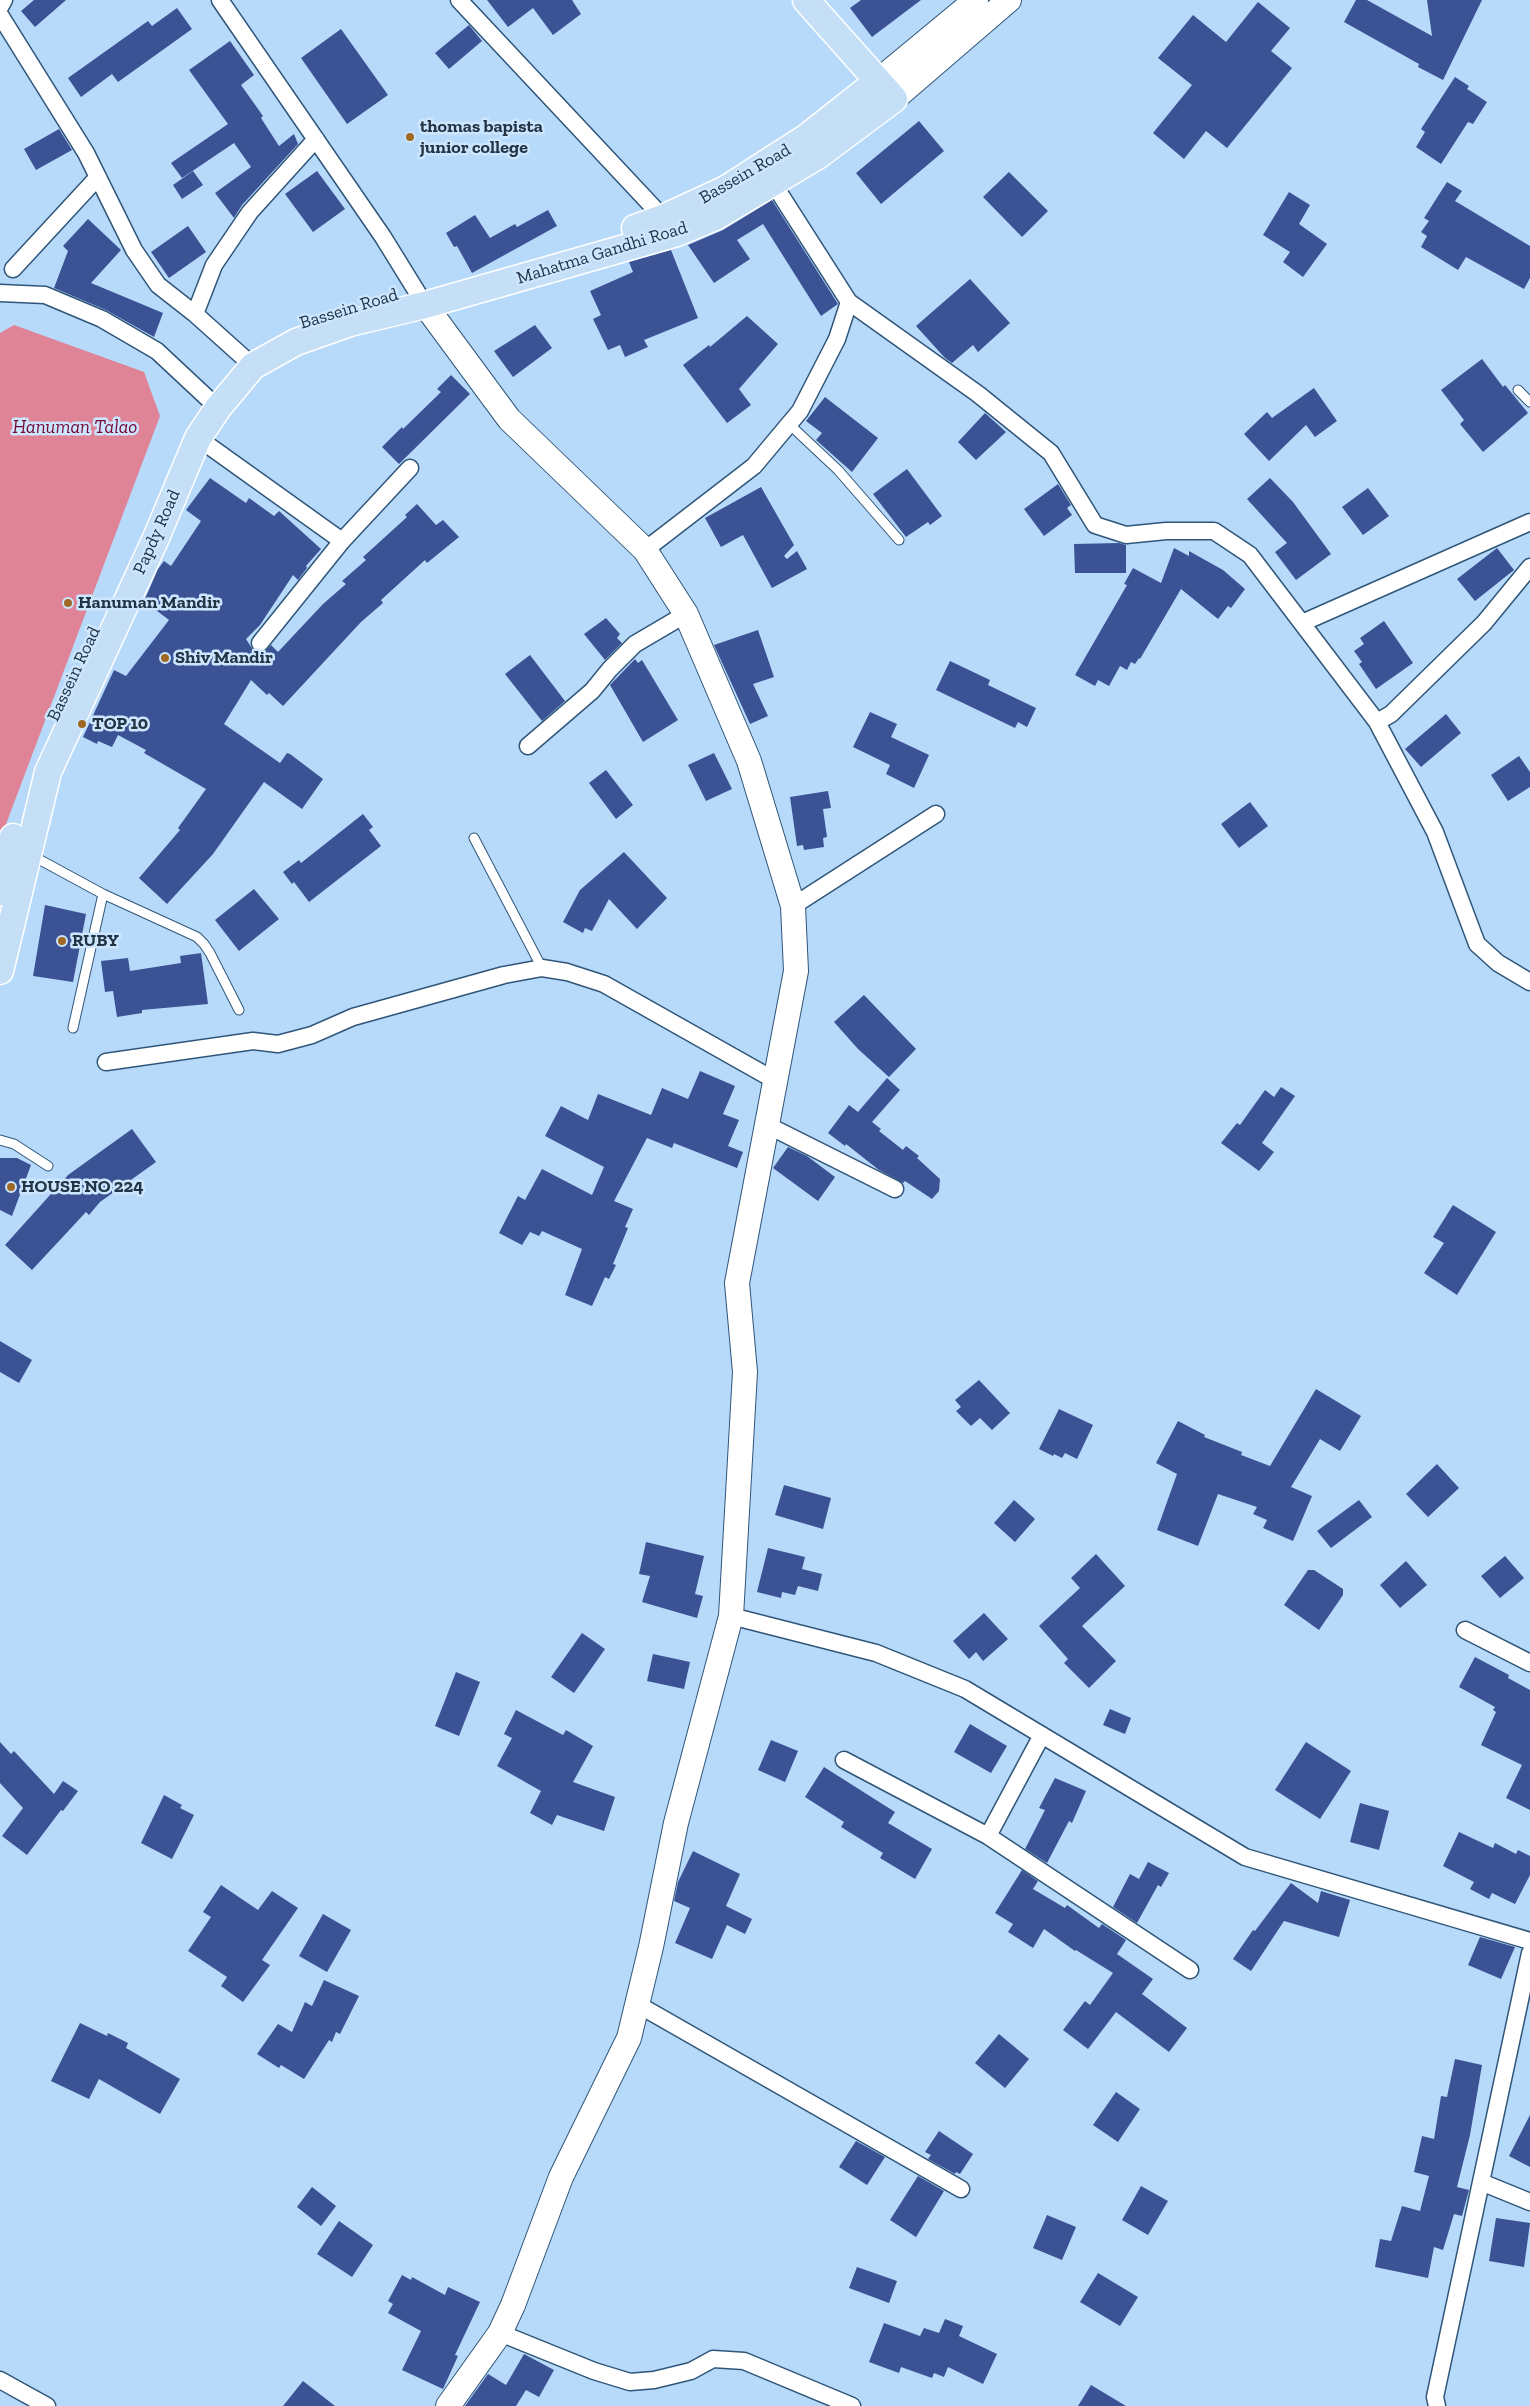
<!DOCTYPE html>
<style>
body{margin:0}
canvas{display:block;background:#b7d9fa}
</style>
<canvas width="1530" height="2406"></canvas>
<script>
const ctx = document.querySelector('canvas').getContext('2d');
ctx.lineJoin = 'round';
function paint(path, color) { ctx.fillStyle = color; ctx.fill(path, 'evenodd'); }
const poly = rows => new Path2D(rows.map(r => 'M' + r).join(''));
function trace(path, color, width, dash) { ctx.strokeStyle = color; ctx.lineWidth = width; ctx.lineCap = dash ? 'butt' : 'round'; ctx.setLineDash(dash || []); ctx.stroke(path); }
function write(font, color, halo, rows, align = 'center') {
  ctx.font = font + ' "Zilla Slab",serif'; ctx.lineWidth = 5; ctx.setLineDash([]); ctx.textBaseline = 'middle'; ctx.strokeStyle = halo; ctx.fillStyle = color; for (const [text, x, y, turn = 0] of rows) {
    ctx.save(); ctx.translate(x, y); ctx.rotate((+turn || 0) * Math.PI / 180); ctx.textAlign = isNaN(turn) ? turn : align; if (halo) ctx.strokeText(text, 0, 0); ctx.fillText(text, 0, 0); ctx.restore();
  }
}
paint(poly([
 [14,325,144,372,160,416,0,840,0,333]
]), '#de8496');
paint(poly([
 [34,0,66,0,35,27,21,11],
 [487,0,572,0,581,14,553,35,533,8,508,27],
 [861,0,921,0,872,37,850,8],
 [1356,0,1367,0,1432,36,1427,0,1482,0,1443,80,1418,67,1419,64,1344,22],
 [1258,2,1290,28,1271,51,1292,68,1227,148,1206,131,1184,159,1153,133,1192,85,1158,58,1193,15,1226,42],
 [177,8,192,29,118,82,112,74,81,97,68,78,148,21,152,26],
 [469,25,482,41,449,69,435,53],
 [341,29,388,95,347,124,301,58],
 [230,41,254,75,241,85,263,116,261,118,279,146,294,134,298,144,242,205,234,218,215,193,251,167,234,143,182,178,171,163,228,124,189,70],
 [1455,77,1469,86,1467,89,1487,102,1473,124,1468,122,1441,164,1416,147,1425,132,1421,129],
 [919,121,944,151,881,204,856,173],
 [59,129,72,150,36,170,24,149],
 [193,171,203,185,182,199,173,185],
 [317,171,345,209,313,232,285,194],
 [1009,172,1048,211,1022,237,983,197],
 [1447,182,1462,191,1455,201,1530,246,1530,278,1524,289,1466,257,1458,270,1421,247,1427,236,1421,232,1429,221,1424,218],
 [1289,192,1310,205,1299,224,1327,244,1303,277,1283,262,1290,252,1263,235],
 [772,200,838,304,821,316,763,224,737,240,750,259,714,283,688,245,723,230],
 [548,210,557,226,472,273,457,246,454,247,446,233,475,215,490,238,515,224,517,227],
 [88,219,121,250,91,283,163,313,154,337,106,310,54,288,68,251,63,246],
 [188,226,206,252,169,278,151,252],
 [671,250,698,318,644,340,648,347,625,357,620,345,608,350,593,319,601,315,590,291,633,272,629,262],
 [970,279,1010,323,978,352,973,345,952,363,945,358,916,326],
 [747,316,778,344,739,389,751,405,727,423,683,365,709,345,710,347],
 [535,325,552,348,513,377,494,351],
 [1482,359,1503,387,1505,385,1528,413,1483,452,1460,424,1464,420,1441,390],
 [451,375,470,394,399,464,382,447,402,427,403,429,441,392,437,389],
 [1314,388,1337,421,1315,437,1306,425,1269,461,1244,434,1267,412,1272,418],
 [825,397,878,438,852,472,816,440,822,433,806,421],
 [985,413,1006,432,976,460,958,442],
 [907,469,942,516,930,525,928,522,906,537,873,494],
 [210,478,246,503,249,498,274,516,279,511,321,549,306,566,307,568,298,580,293,575,260,625,246,639,253,650,258,653,264,652,271,645,278,652,323,604,346,584,342,581,366,560,363,557,407,517,405,515,417,504,436,525,443,520,459,537,427,563,425,560,381,600,383,603,361,622,283,706,269,693,267,695,251,680,224,724,280,763,287,753,290,754,323,779,302,809,264,782,213,854,167,904,139,878,180,830,178,828,206,789,144,753,146,750,118,735,112,747,98,741,97,744,83,737,114,670,126,676,169,620,144,601,158,569,164,561,171,566,201,521,186,510],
 [1270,478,1293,502,1331,554,1296,580,1275,552,1287,543,1247,499],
 [1058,484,1071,505,1067,508,1072,515,1044,536,1024,509],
 [761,487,794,545,784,556,787,559,797,551,807,569,772,588,743,535,721,547,705,518],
 [1368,488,1389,516,1363,535,1342,507],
 [1119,543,1126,545,1126,573,1075,573,1074,544],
 [1174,548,1189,556,1189,551,1223,570,1245,589,1231,608,1228,606,1218,619,1181,589,1140,659,1139,658,1135,664,1131,662,1127,670,1120,666,1109,686,1098,680,1095,686,1075,675,1127,585,1124,584,1133,568,1161,583],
 [1497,548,1514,570,1475,601,1457,579],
 [606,618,620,634,617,638,622,643,605,660,584,634],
 [1384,621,1413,663,1376,689,1359,664,1362,662,1354,651,1364,644,1360,638],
 [758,630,774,677,753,684,768,716,750,724,714,645],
 [530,655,565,701,542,721,505,674],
 [635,659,638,663,642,660,678,720,643,742,610,685],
 [950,661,990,680,988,685,1036,708,1027,727,1018,722,1015,728,936,690],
 [870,712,897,724,891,737,929,755,914,788,886,774,890,765,853,747],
 [1446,714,1461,733,1421,767,1405,749],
 [714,753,732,789,706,801,688,765],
 [1519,756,1530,772,1530,787,1508,801,1491,775],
 [606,770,633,805,616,819,589,783],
 [828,791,831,808,823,809,827,837,823,838,824,847,804,850,803,845,797,846,790,797],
 [1250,802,1268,826,1239,848,1221,824],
 [363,814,373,827,369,830,381,846,309,902,294,882,292,884,283,872,299,860,301,863],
 [624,852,667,898,637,929,609,899,592,931,585,928,583,933,563,922,580,890],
 [254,889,279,919,239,951,215,920],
 [45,905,86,914,73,982,33,976],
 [201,953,208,1004,142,1010,142,1013,117,1017,113,991,105,992,101,961,128,958,130,971,181,963,180,956],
 [864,995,916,1049,889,1077,858,1049,834,1022],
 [700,1071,735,1086,723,1114,739,1120,728,1146,743,1152,737,1168,674,1143,672,1148,647,1138,614,1201,633,1209,625,1227,628,1228,613,1264,616,1265,609,1279,605,1277,592,1306,565,1295,582,1249,542,1231,539,1236,530,1232,522,1245,499,1233,518,1196,525,1200,542,1169,592,1195,604,1167,545,1136,561,1106,588,1120,598,1094,651,1115,662,1088,688,1099],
 [887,1078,900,1090,872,1122,881,1129,879,1131,903,1150,906,1146,919,1156,917,1158,940,1179,939,1191,932,1199,905,1181,903,1183,879,1170,846,1144,845,1146,828,1133,849,1105,858,1112],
 [1281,1087,1295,1096,1262,1143,1274,1152,1259,1171,1221,1143,1237,1123,1240,1125,1265,1090,1274,1097],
 [132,1129,156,1162,100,1202,89,1215,86,1212,32,1270,5,1245,68,1175],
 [788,1147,807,1156,835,1177,818,1201,773,1168],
 [0,1158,17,1158,31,1165,12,1216,0,1210],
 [1453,1205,1496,1232,1457,1295,1424,1273,1444,1243,1433,1237],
 [0,1341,32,1360,19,1383,0,1372],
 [979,1380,1010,1413,992,1430,980,1418,971,1426,956,1411,961,1407,955,1400],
 [1316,1389,1361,1416,1340,1451,1320,1439,1291,1487,1312,1496,1293,1541,1263,1528,1267,1520,1253,1514,1257,1507,1218,1494,1198,1546,1157,1530,1177,1474,1156,1463,1178,1421,1205,1435,1204,1437,1242,1452,1241,1455,1270,1466],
 [1059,1409,1093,1425,1077,1459,1065,1453,1062,1458,1054,1454,1053,1456,1039,1449],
 [1437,1464,1459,1488,1428,1517,1406,1494],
 [784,1485,831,1498,823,1529,775,1515],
 [1014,1500,1035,1519,1015,1542,994,1523],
 [1359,1500,1372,1517,1331,1548,1317,1531],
 [646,1542,704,1556,695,1594,703,1596,697,1618,642,1602,650,1576,639,1574],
 [768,1548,805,1557,802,1569,822,1574,818,1591,798,1586,795,1595,782,1592,781,1598,757,1592],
 [1096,1554,1125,1586,1082,1626,1116,1661,1089,1688,1064,1663,1068,1659,1039,1626,1080,1588,1071,1578],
 [1505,1556,1524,1578,1500,1598,1481,1576],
 [1406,1561,1427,1585,1400,1608,1380,1585],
 [1308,1570,1314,1570,1343,1589,1343,1595,1319,1630,1284,1605],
 [984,1613,1008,1639,983,1661,976,1652,969,1659,953,1641],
 [582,1633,605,1649,574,1693,551,1677],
 [653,1654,690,1662,684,1689,647,1681],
 [1475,1657,1509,1675,1508,1678,1530,1690,1530,1810,1506,1798,1522,1765,1481,1745,1496,1712,1493,1710,1495,1707,1459,1687],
 [456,1672,480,1682,459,1736,435,1726],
 [1110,1709,1131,1718,1125,1734,1103,1725],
 [516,1710,563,1735,566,1730,593,1746,573,1782,615,1797,604,1831,557,1815,552,1825,530,1813,541,1791,497,1766,512,1738,504,1734],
 [970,1724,1007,1746,991,1773,954,1752],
 [771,1740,798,1751,785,1782,758,1770],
 [0,1742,11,1754,14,1751,54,1794,63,1781,78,1791,63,1811,61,1810,27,1855,2,1836,23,1808,0,1783],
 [1306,1742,1351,1771,1320,1819,1275,1790],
 [824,1767,895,1812,888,1823,932,1849,915,1879,880,1858,883,1853,841,1827,844,1822,805,1797],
 [1055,1778,1086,1791,1072,1823,1069,1821,1047,1863,1025,1849,1045,1810,1039,1808],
 [164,1795,182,1805,180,1808,194,1815,172,1859,141,1843],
 [1360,1803,1389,1811,1379,1850,1350,1842],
 [1459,1832,1493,1848,1495,1843,1516,1854,1518,1850,1530,1856,1530,1875,1515,1904,1492,1893,1489,1899,1470,1889,1474,1882,1443,1866],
 [693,1851,740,1874,726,1906,752,1919,745,1934,727,1925,712,1959,675,1943,690,1908,674,1901,678,1882],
 [1148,1862,1169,1873,1161,1887,1158,1885,1137,1923,1113,1907,1130,1874,1139,1879],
 [1022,1870,1038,1881,1033,1889,1065,1908,1067,1905,1099,1928,1102,1924,1126,1940,1117,1954,1153,1979,1142,1994,1187,2028,1169,2052,1116,2012,1088,2049,1063,2030,1085,2001,1090,2005,1113,1973,1076,1950,1075,1951,1044,1929,1033,1948,1008,1932,1013,1924,995,1913],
 [1291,1883,1318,1903,1321,1891,1350,1900,1339,1937,1284,1921,1251,1971,1233,1959,1253,1930,1255,1931],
 [221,1885,258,1910,272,1891,298,1908,262,1960,270,1965,243,2002,221,1986,227,1977,188,1951,211,1917,203,1912],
 [323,1914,351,1930,327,1972,299,1956],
 [1480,1937,1515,1947,1501,1979,1468,1965],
 [324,1980,359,1996,340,2034,336,2032,332,2042,329,2040,304,2079,281,2065,279,2068,257,2054,278,2024,292,2032,305,2002,312,2006],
 [80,2023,107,2036,108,2033,128,2043,126,2048,180,2079,160,2114,99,2079,89,2099,51,2081],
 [999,2034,1029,2059,1005,2088,975,2063],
 [1455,2059,1482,2065,1470,2135,1457,2187,1469,2190,1462,2216,1454,2214,1443,2250,1434,2247,1428,2278,1375,2267,1380,2239,1391,2241,1402,2206,1420,2211,1429,2176,1414,2172,1422,2136,1434,2139,1441,2096,1447,2097],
 [1116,2092,1140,2109,1118,2142,1093,2125],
 [1530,2115,1530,2167,1509,2156],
 [939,2131,973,2154,960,2174,956,2172,955,2174,928,2159,931,2155,925,2152],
 [856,2141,885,2157,867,2185,839,2167],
 [918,2176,944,2191,916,2237,890,2220],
 [1141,2186,1168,2201,1148,2235,1122,2220],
 [312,2187,336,2206,321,2226,297,2207],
 [1047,2215,1076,2227,1062,2260,1033,2248],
 [1496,2218,1530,2223,1524,2267,1489,2261],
 [339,2221,373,2245,352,2277,317,2254],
 [857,2267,897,2281,889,2303,849,2288],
 [1098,2273,1138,2297,1120,2326,1080,2302],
 [402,2275,411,2280,412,2277,445,2295,448,2287,480,2302,455,2355,458,2356,443,2389,402,2370,421,2331,388,2313,393,2304,388,2301],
 [945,2319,963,2326,959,2336,997,2354,983,2384,948,2367,944,2377,934,2373,932,2378,901,2367,899,2373,869,2362,884,2323,920,2336,924,2328,939,2333],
 [524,2354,554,2370,539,2397,526,2390,516,2406,465,2406,488,2374,506,2385],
 [303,2381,335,2406,283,2406],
 [1091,2385,1126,2406,1078,2406]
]), '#3b5295');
const lane = poly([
 [1518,390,1530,402],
 [789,424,838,470,899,540],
 [474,838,542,968],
 [31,855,103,894,197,937,204,944,210,953,239,1010],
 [73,1028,103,894],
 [0,1140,14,1144,48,1166]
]);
const street = poly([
 [220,0,383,237,425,305],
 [459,0,669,224],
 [0,7,4,0],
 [0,15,86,153,134,250,158,285,195,314,253,366],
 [13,269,98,177],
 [0,293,45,295,102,319,157,351,218,408],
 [849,302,978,394,1051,453,1095,525,1126,535,1166,531,1214,531,1250,555,1377,722,1391,714,1484,623,1530,567],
 [195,314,214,265,250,212,316,139],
 [198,438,342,541],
 [645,550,754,466,800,411,837,339,849,302,773,183],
 [1302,623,1530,522],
 [260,643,342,541,410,468],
 [1377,722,1435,832,1477,944,1498,963,1530,982],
 [528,746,592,691,610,669,635,644,686,614],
 [793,906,936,814],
 [106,1062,253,1041,278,1044,312,1035,353,1017,504,975,542,968,567,972,604,984,776,1081],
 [767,1125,895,1189],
 [731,1616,876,1653,965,1689,1245,1857,1530,1941],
 [1465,1630,1530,1663],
 [844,1760,988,1836,1190,1970],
 [988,1836,1042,1735],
 [637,2004,961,2189],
 [1481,2182,1530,2202],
 [500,2333,594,2371,630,2382,654,2380,691,2371,713,2359,744,2361,852,2406],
 [0,2380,47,2406],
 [1437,2406,1435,2397,1530,1953]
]);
const secondary = poly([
 [878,81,976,0],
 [894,99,1009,0],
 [425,305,509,419,645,550,686,614,749,761,793,906,796,971,737,1283,745,1372,731,1616,676,1823,651,1947,629,2038,561,2177,513,2305,500,2333,448,2406]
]);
const primary = poly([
 [635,228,663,218,726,189,807,137,878,81],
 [0,892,13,837],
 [0,971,48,772,156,538,198,438,218,408,253,366,296,342,350,323,425,305,677,233,715,217,819,155,894,99,806,0]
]);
trace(lane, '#2f5679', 11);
trace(street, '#2f5679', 19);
trace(secondary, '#2f5679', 26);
trace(primary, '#fff', 29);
trace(lane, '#fff', 9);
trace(street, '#fff', 16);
trace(secondary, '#fff', 24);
trace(primary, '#c5dff6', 26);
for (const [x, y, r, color] of [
 [410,137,5,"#9f6823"],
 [68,603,5,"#9f6823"],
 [165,658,5,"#9f6823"],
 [82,724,5,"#9f6823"],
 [62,941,5,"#9f6823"],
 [11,1187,5,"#9f6823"]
]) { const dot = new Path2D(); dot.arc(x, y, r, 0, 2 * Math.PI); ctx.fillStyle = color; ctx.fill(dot); trace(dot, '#cce6ff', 2); }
write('bold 18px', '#233444', '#cce6ff', [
 ["thomas bapista",420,127],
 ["junior college",420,148],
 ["Hanuman Mandir",78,603],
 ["Shiv Mandir",175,658],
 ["TOP 10",92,724],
 ["RUBY",72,941],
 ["HOUSE NO 224",21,1187]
], 'left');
write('18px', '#233444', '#cce6ff', [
 ["Bassein Road",745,174,-30],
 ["Mahatma Gandhi Road",602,253,-17],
 ["Bassein Road",349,309,-17],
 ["Papdy Road",157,532,-66],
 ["Bassein Road",74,674,-65]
]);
write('italic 19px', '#760631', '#cce6ff', [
 ["Hanuman Talao",75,428]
]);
</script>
